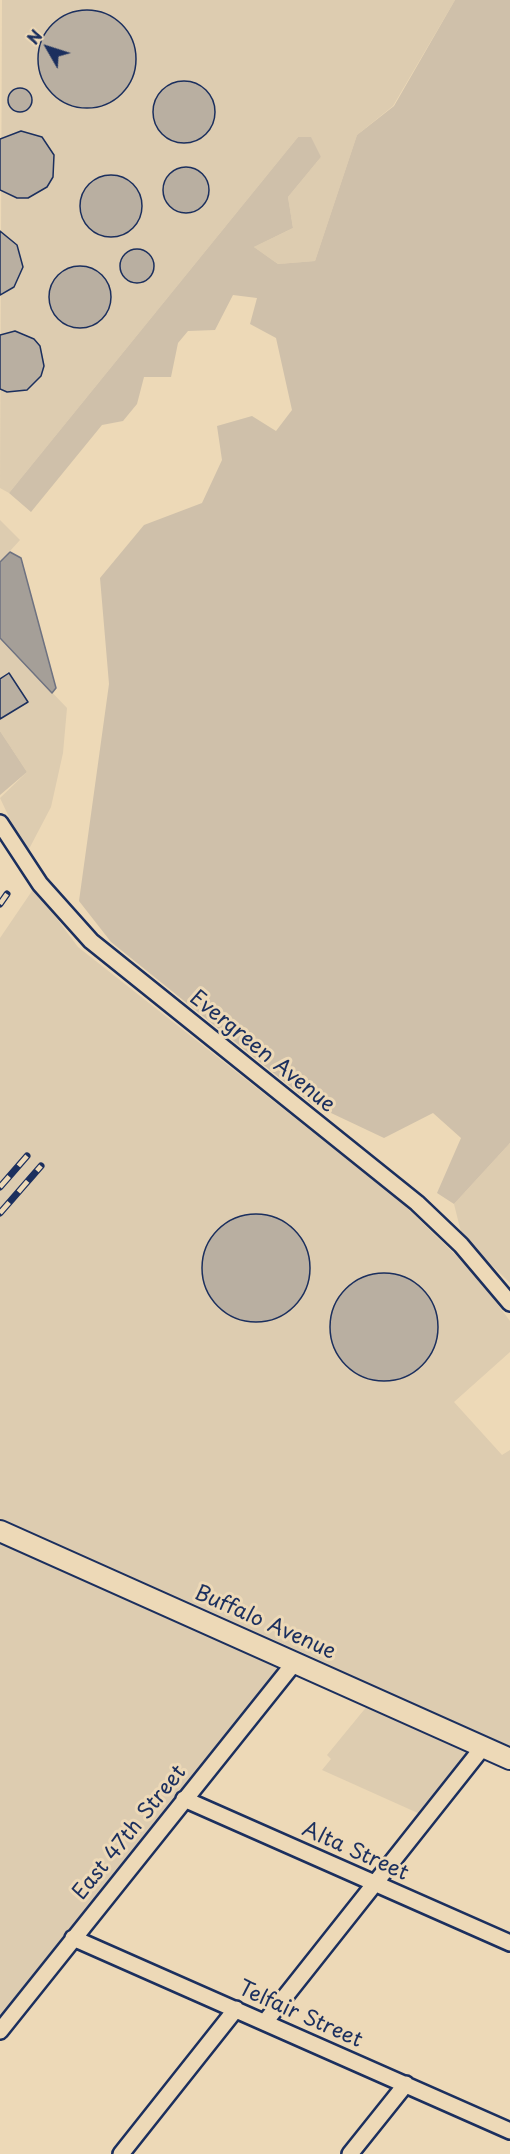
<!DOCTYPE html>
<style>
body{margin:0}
#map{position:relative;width:510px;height:2154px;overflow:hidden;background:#edd9b7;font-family:"Playpen Sans",sans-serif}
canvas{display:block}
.north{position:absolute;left:18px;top:18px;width:60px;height:60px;-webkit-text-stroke:4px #edd9b7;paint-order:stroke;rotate:309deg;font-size:16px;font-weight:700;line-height:24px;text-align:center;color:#1b2f5e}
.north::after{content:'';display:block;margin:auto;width:21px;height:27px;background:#1b2f5e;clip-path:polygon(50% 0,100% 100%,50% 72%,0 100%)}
</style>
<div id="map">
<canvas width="510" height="2154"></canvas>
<div class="north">N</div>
</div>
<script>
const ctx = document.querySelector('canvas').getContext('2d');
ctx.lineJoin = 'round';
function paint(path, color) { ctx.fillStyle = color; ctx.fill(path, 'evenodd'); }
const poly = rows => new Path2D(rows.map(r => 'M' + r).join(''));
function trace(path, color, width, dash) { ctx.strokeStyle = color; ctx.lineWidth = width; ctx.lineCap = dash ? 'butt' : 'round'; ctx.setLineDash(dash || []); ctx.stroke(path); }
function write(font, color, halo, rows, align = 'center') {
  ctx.font = font + ' "Playpen Sans",sans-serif'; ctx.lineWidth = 6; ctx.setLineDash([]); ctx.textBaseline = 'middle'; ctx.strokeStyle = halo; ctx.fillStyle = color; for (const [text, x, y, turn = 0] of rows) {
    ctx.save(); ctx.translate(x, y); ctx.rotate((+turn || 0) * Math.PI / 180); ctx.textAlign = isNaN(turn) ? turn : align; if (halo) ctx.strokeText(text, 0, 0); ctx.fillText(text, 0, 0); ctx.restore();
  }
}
paint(poly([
 [2,0,455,0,393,106,357,135,315,261,278,264,254,247,293,228,288,197,321,157,298,137,9,493,0,488],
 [0,520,20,540,0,562],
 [0,638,67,708,63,753,51,807,29,849,18,836,0,798,27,772,0,731],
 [34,888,78,947,400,1201,474,1273,510,1321,510,1352,454,1402,502,1455,510,1450,510,1746,0,1521,0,938],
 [510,1143,510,1283,462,1236,454,1204],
 [0,1540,281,1667,0,2020],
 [368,1705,472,1750,420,1814,322,1770,331,1759,327,1755]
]), '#ddccb0');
paint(poly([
 [455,0,510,0,510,1143,454,1204,437,1193,461,1138,433,1113,384,1138,312,1104,111,942,79,901,109,684,100,578,144,525,202,503,222,460,217,426,252,416,276,431,292,410,276,338,250,324,257,298,233,295,215,330,188,331,178,343,171,377,144,377,137,404,123,421,102,425,31,512,9,493,298,137,311,137,321,157,288,197,293,228,254,247,278,264,315,261,357,135,394,106],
 [0,731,27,772,0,795]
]), '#cfc0aa');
const water = poly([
 [10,552,21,558,56,688,52,693,0,638,0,562,10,552]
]);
paint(water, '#a59f98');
trace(water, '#6e7281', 1.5);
const building = poly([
 '38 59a49 49 0 1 1 98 0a49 49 0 1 1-98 0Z',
 '153 112a31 31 0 1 1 62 0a31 31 0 1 1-62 0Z',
 '8 100a12 12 0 1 1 24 0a12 12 0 1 1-24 0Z',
 [21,131,42,137,54,155,53,177,47,187,28,198,17,198,0,190,0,139,21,131],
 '163 190a23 23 0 1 1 46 0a23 23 0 1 1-46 0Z',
 '80 206a31 31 0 1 1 62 0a31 31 0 1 1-62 0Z',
 [0,231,17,245,23,267,14,287,0,295,0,231],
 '120 266a17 17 0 1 1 34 0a17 17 0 1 1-34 0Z',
 '49 297a31 31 0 1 1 62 0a31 31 0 1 1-62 0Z',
 [15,331,34,339,40,346,44,366,41,376,27,390,7,392,0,389,0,335,15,331],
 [9,673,28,702,0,719,0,679,9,673],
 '202 1268a54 54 0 1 1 108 0a54 54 0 1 1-108 0Z',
 '330 1327a54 54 0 1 1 108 0a54 54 0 1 1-108 0Z'
]);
paint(building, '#b9afa1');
trace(building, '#1b2f5e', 1.5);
const minor = poly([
 [0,823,40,884,91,941,417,1203,461,1245,510,1303],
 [184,1799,510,1943],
 [73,1938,510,2131],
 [265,2022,483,1747],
 [0,2031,295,1662],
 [121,2154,236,2009],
 [350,2154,406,2084]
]);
const tertiary = poly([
 [0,1531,510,1759]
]);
trace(minor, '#1b2f5e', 20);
trace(tertiary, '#1b2f5e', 24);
trace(minor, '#edd9b7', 15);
trace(tertiary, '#edd9b7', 20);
const rail = poly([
 [0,904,7,894],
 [0,1187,27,1156],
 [0,1213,41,1166]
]);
trace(rail, '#1b2f5e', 7);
trace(rail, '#edd9b7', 4.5, [14]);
write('21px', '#1b2f5e', '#edd9b7', [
 ["Evergreen Avenue",262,1052,39],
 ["Buffalo Avenue",265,1623,24],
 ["East 47th Street",130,1833,-51],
 ["Alta Street",355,1852,24],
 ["Telfair Street",300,2015,24]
]);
</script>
